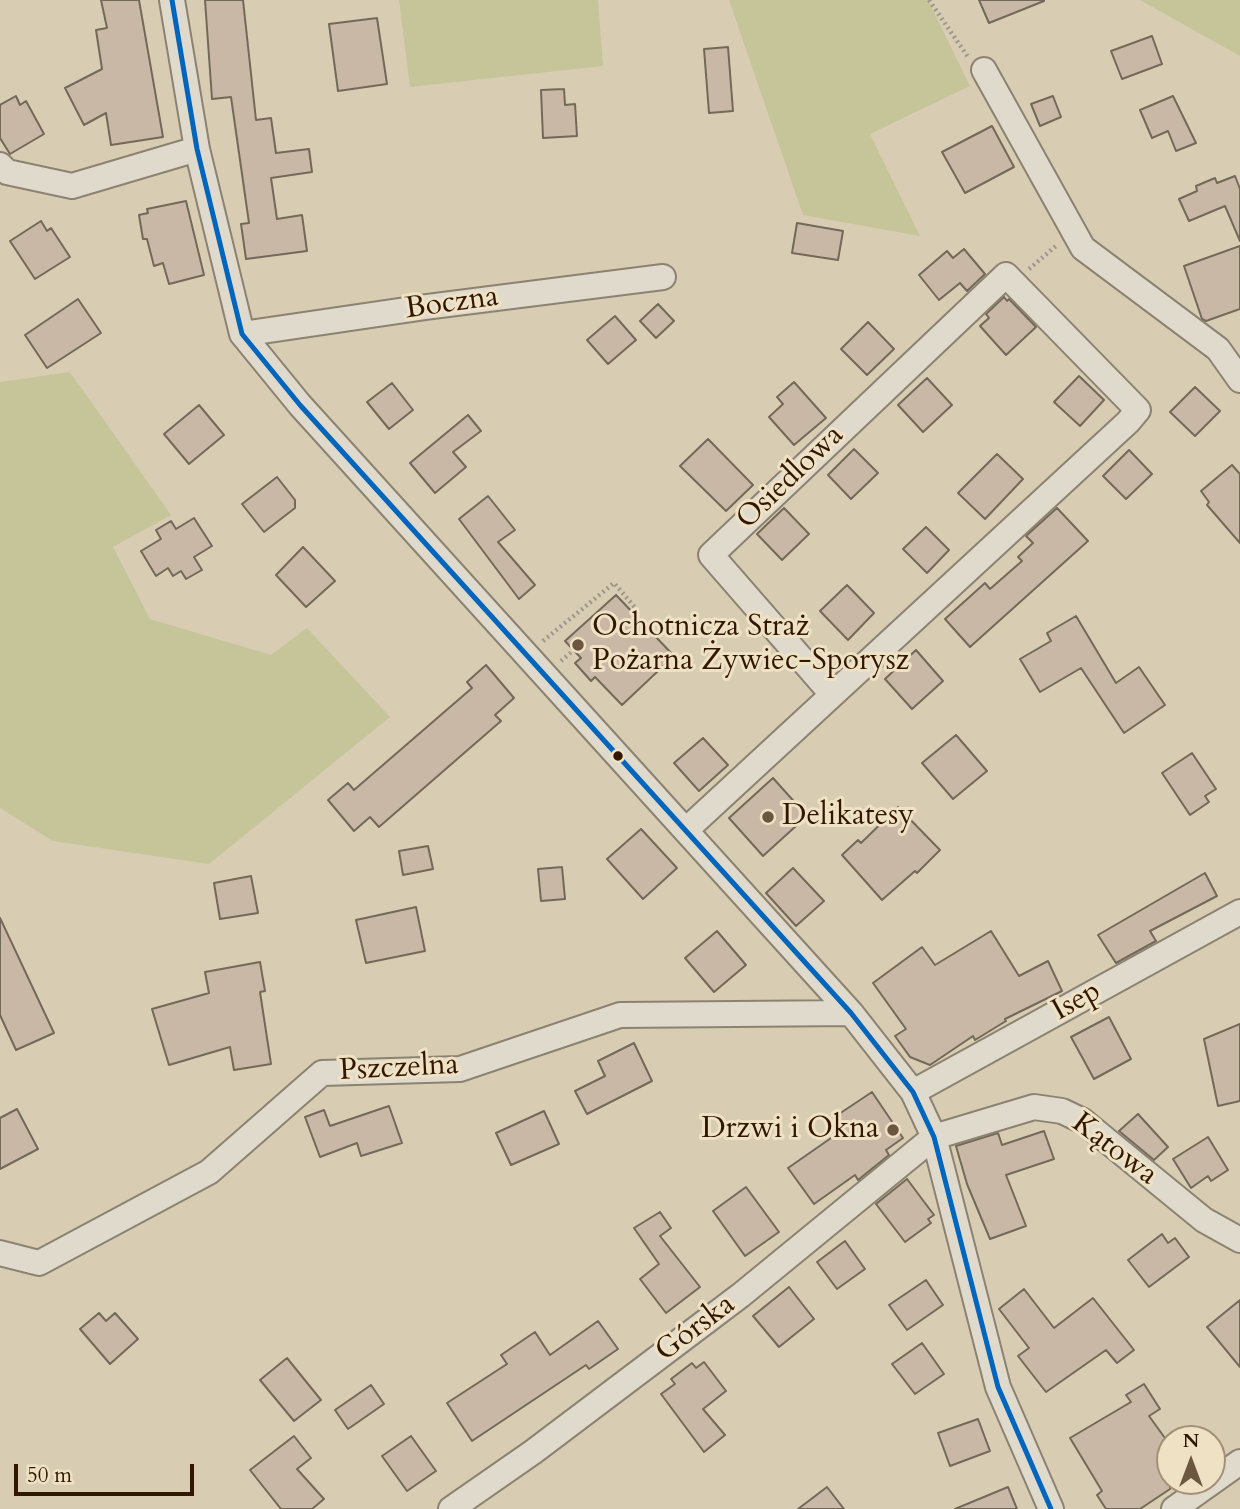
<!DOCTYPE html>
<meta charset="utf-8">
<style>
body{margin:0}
#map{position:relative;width:1240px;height:1509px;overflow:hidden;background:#d8cdb3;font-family:Cardo,serif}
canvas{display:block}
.north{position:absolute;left:1156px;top:1425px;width:70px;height:70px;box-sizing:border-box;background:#efe2c4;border:2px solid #a39076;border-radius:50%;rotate:0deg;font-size:19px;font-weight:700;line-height:28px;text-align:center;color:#311600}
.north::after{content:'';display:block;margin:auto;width:24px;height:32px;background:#6b563f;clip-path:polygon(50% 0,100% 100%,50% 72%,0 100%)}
.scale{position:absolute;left:14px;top:1464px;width:180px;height:32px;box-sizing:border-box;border:4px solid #311600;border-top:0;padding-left:9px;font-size:21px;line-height:24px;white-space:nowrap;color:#311600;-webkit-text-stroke:5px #efe2c4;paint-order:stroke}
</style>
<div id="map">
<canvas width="1240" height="1509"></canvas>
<div class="north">N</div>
<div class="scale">50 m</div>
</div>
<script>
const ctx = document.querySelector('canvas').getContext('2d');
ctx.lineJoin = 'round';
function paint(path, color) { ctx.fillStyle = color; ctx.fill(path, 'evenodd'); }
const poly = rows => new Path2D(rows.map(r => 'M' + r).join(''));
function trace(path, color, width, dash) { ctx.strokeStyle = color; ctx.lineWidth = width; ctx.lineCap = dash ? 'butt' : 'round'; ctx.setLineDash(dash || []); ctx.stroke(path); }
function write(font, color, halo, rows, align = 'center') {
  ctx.font = font + ' Cardo,serif'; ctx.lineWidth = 6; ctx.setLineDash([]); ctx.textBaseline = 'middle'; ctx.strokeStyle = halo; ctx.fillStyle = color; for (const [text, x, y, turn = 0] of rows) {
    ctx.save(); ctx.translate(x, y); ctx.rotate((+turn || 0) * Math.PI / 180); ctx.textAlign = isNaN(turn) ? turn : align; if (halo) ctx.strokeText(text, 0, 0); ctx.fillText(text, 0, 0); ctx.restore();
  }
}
paint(poly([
 [399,0,598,0,603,66,410,87],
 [729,0,928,0,970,86,870,134,920,236,803,215],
 [1140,0,1240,0,1240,56],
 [70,372,171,515,113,547,150,619,271,655,307,628,390,717,209,864,53,841,0,808,0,382]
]), '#c6c499');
const building = poly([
 [101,0,139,0,163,137,111,145,106,113,84,125,65,88,102,69,96,30,107,28,101,0],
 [205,0,243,0,256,120,271,118,276,153,309,149,312,172,271,178,277,219,302,215,307,251,246,259,241,224,249,223,231,97,212,99,205,0],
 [979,0,1044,0,1044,1,989,23,979,0],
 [377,18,387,84,338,91,329,24,377,18],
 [1152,36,1162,64,1122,79,1111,51,1152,36],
 [728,47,733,111,709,113,704,49,728,47],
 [564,89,565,105,575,104,577,136,543,138,541,90,564,89],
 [16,96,20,105,26,101,44,134,10,154,0,138,0,105,16,96],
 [1053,96,1061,117,1040,126,1031,104,1053,96],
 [1173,96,1196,143,1176,151,1168,131,1152,138,1140,110,1173,96],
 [992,126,1014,167,965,193,942,152,992,126],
 [1235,176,1240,189,1240,241,1225,206,1189,221,1179,199,1197,191,1196,186,1215,178,1217,183,1235,176],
 [186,201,204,275,169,284,163,263,154,266,147,239,143,239,139,215,148,213,147,209,186,201],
 [41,221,47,231,51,228,70,257,35,279,10,241,41,221],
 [797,223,843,231,838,260,792,253,797,223],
 [1240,246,1240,309,1206,321,1202,319,1184,266,1240,246],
 [964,249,985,274,967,291,960,283,939,300,919,275,947,251,953,258,964,249],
 [1004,297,1007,301,1009,299,1036,327,1006,355,980,326,989,318,986,314,1004,297],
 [78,299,101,333,47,368,25,335,78,299],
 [658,304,674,321,656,338,640,321,658,304],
 [615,316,636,340,608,364,587,340,615,316],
 [868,322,894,349,867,375,841,349,868,322],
 [1079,376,1104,400,1080,426,1054,402,1079,376],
 [927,378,952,405,923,432,898,405,927,378],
 [794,382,826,418,794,445,769,417,783,404,777,397,794,382],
 [392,383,413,410,389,429,367,402,392,383],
 [1195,387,1220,411,1195,436,1170,412,1195,387],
 [199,405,224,435,189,464,164,434,199,405],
 [468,415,481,431,453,452,466,467,435,493,410,463,468,415],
 [708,439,753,485,726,511,680,466,708,439],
 [854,449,878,473,851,499,828,475,854,449],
 [1129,450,1152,474,1126,499,1103,476,1129,450],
 [997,454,1023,479,985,519,958,493,997,454],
 [1232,465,1240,474,1240,543,1207,505,1209,502,1201,491,1232,465],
 [277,477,295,500,295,508,264,532,242,504,277,477],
 [488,496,515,530,498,542,535,585,519,599,459,519,488,496],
 [784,508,809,534,782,560,757,534,784,508],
 [1057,508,1088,541,970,647,945,619,985,583,990,589,1022,561,1018,557,1033,543,1026,536,1057,508],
 [194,518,212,546,194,557,202,570,186,579,181,571,173,576,168,568,156,576,141,551,161,539,156,530,171,521,176,529,194,518],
 [926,527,949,550,927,573,903,549,926,527],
 [303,547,335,581,306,607,276,575,303,547],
 [847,585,874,613,848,640,820,611,847,585],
 [616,595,674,656,622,705,595,677,591,681,575,663,581,658,565,641,616,595],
 [1076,616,1116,683,1139,667,1165,705,1124,733,1081,668,1040,692,1020,659,1051,641,1047,633,1076,616],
 [916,650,943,681,912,709,885,679,916,650],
 [486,665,514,698,495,715,501,721,379,827,370,817,354,831,328,800,348,783,354,790,472,688,467,682,486,665],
 [956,735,987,771,953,799,922,763,956,735],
 [703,738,728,765,699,791,674,763,703,738],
 [1192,753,1216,789,1205,796,1209,802,1190,815,1162,773,1192,753],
 [773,778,807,816,763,856,729,818,773,778],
 [898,807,940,850,917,873,915,871,882,900,842,855,858,840,861,843,898,807],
 [641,829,677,868,643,899,607,859,641,829],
 [428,846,433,869,403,875,399,851,428,846],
 [562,867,565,899,541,901,538,869,562,867],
 [793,868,824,901,796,926,766,893,793,868],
 [1205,873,1217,896,1150,931,1156,941,1116,963,1098,935,1205,873],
 [251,876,258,913,220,919,214,883,251,876],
 [416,907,425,951,366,963,356,920,416,907],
 [0,918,54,1033,16,1050,0,1015,0,918],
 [717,931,746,965,714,992,685,958,717,931],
 [991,931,1019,976,1048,961,1062,991,1005,1019,1006,1021,975,1040,973,1036,930,1065,910,1057,895,1036,906,1029,873,983,922,947,935,965,991,931],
 [260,962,265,991,260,992,271,1064,234,1070,230,1047,169,1065,152,1009,209,993,205,972,260,962],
 [1109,1017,1131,1059,1094,1079,1071,1037,1109,1017],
 [1240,1024,1240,1101,1218,1106,1204,1039,1240,1024],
 [634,1043,652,1081,587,1114,575,1091,605,1076,598,1061,634,1043],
 [872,1092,903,1138,886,1150,889,1155,858,1180,855,1175,814,1204,788,1168,844,1129,836,1116,872,1092],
 [389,1106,402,1143,361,1156,357,1143,320,1157,305,1117,324,1110,330,1126,389,1106],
 [17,1109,38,1149,0,1169,0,1118,17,1109],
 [544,1111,559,1144,511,1165,496,1133,544,1111],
 [1138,1114,1168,1147,1154,1160,1119,1131,1138,1114],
 [1044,1131,1054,1159,1006,1175,1026,1226,990,1239,967,1184,956,1146,998,1133,1002,1145,1044,1131],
 [1208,1137,1228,1170,1211,1181,1208,1176,1191,1188,1173,1159,1208,1137],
 [907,1179,934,1215,928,1219,931,1223,905,1242,876,1204,907,1179],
 [746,1187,779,1232,745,1256,713,1211,746,1187],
 [660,1212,671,1228,660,1236,700,1287,666,1313,640,1279,659,1264,634,1228,660,1212],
 [1162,1234,1168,1243,1175,1238,1189,1257,1149,1287,1128,1260,1162,1234],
 [845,1241,865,1269,837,1289,817,1262,845,1241],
 [926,1280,943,1305,907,1330,889,1305,926,1280],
 [789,1287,814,1319,779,1347,753,1316,789,1287],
 [1024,1289,1054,1328,1093,1298,1134,1350,1117,1363,1106,1350,1046,1392,1018,1356,1029,1348,999,1309,1024,1289],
 [1240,1300,1240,1367,1207,1327,1240,1300],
 [99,1313,106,1321,115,1313,138,1339,110,1364,80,1329,99,1313],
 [598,1321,618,1349,589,1369,586,1365,472,1441,447,1403,507,1364,501,1355,535,1332,550,1355,598,1321],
 [922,1343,944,1374,915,1394,892,1364,922,1343],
 [287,1358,321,1400,294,1421,260,1380,287,1358],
 [704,1362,726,1391,703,1409,725,1435,704,1452,661,1394,675,1384,671,1379,692,1363,696,1368,704,1362],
 [1144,1384,1160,1409,1149,1416,1170,1445,1170,1489,1140,1509,1106,1509,1097,1495,1102,1491,1070,1438,1131,1402,1126,1395,1144,1384],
 [371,1385,384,1404,348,1429,335,1410,371,1385],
 [978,1419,990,1451,950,1466,938,1433,978,1419],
 [294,1436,311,1458,297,1469,324,1499,312,1509,281,1509,250,1470,294,1436],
 [411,1436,436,1471,407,1491,382,1456,411,1436],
 [827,1487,844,1509,798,1509,827,1487],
 [1008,1487,1017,1509,955,1509,1008,1487]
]);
paint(building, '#cab8a7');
trace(building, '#736959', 2);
const minor = poly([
 [172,0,197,149,242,334,300,405,851,1013,913,1092,934,1137,998,1387,1051,1509],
 [984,70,1083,248,1218,349,1240,380],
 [0,165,7,172,72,186,197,149],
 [242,334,426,307,663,277],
 [686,830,1128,422,1138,410,1006,275,711,555,832,694],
 [913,1092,1240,912],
 [0,1253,39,1263,209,1172,322,1073,460,1069,620,1015,851,1013],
 [451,1509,533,1452,741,1295,934,1137,1034,1107,1062,1111,1083,1121,1204,1220,1240,1240],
 [1174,1509,1240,1462]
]);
trace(minor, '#8c8270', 28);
trace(poly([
 [929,0,968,57],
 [1029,269,1057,245],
 [543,641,614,583,638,611],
 [561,661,574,650]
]), '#9e978c', 4.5, [2, 3.5]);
trace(minor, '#e0dacd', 24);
trace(poly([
 [172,0,197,149,242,334,300,405,851,1013,913,1092,934,1137,998,1387,1051,1509]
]), '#0065bd', 5);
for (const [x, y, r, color] of [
 [578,645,7,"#6b563f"],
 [618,756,6,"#311600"],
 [768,817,7,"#6b563f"],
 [893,1130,7,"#6b563f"]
]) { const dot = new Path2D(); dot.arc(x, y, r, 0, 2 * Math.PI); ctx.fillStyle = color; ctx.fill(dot); trace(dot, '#efe2c4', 2.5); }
write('30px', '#311600', '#efe2c4', [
 ["Boczna",452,304,-8],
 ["Osiedlowa",791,478,-44],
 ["Isep",1077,1002,-29],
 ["Pszczelna",399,1069,-3],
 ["Kątowa",1114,1150,37],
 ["Górska",696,1329,-37]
]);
write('30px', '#311600', '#efe2c4', [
 ["Ochotnicza Straż",592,628],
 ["Pożarna Żywiec-Sporysz",592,662],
 ["Delikatesy",782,817],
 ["Drzwi i Okna",879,1130,"right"]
], 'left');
</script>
